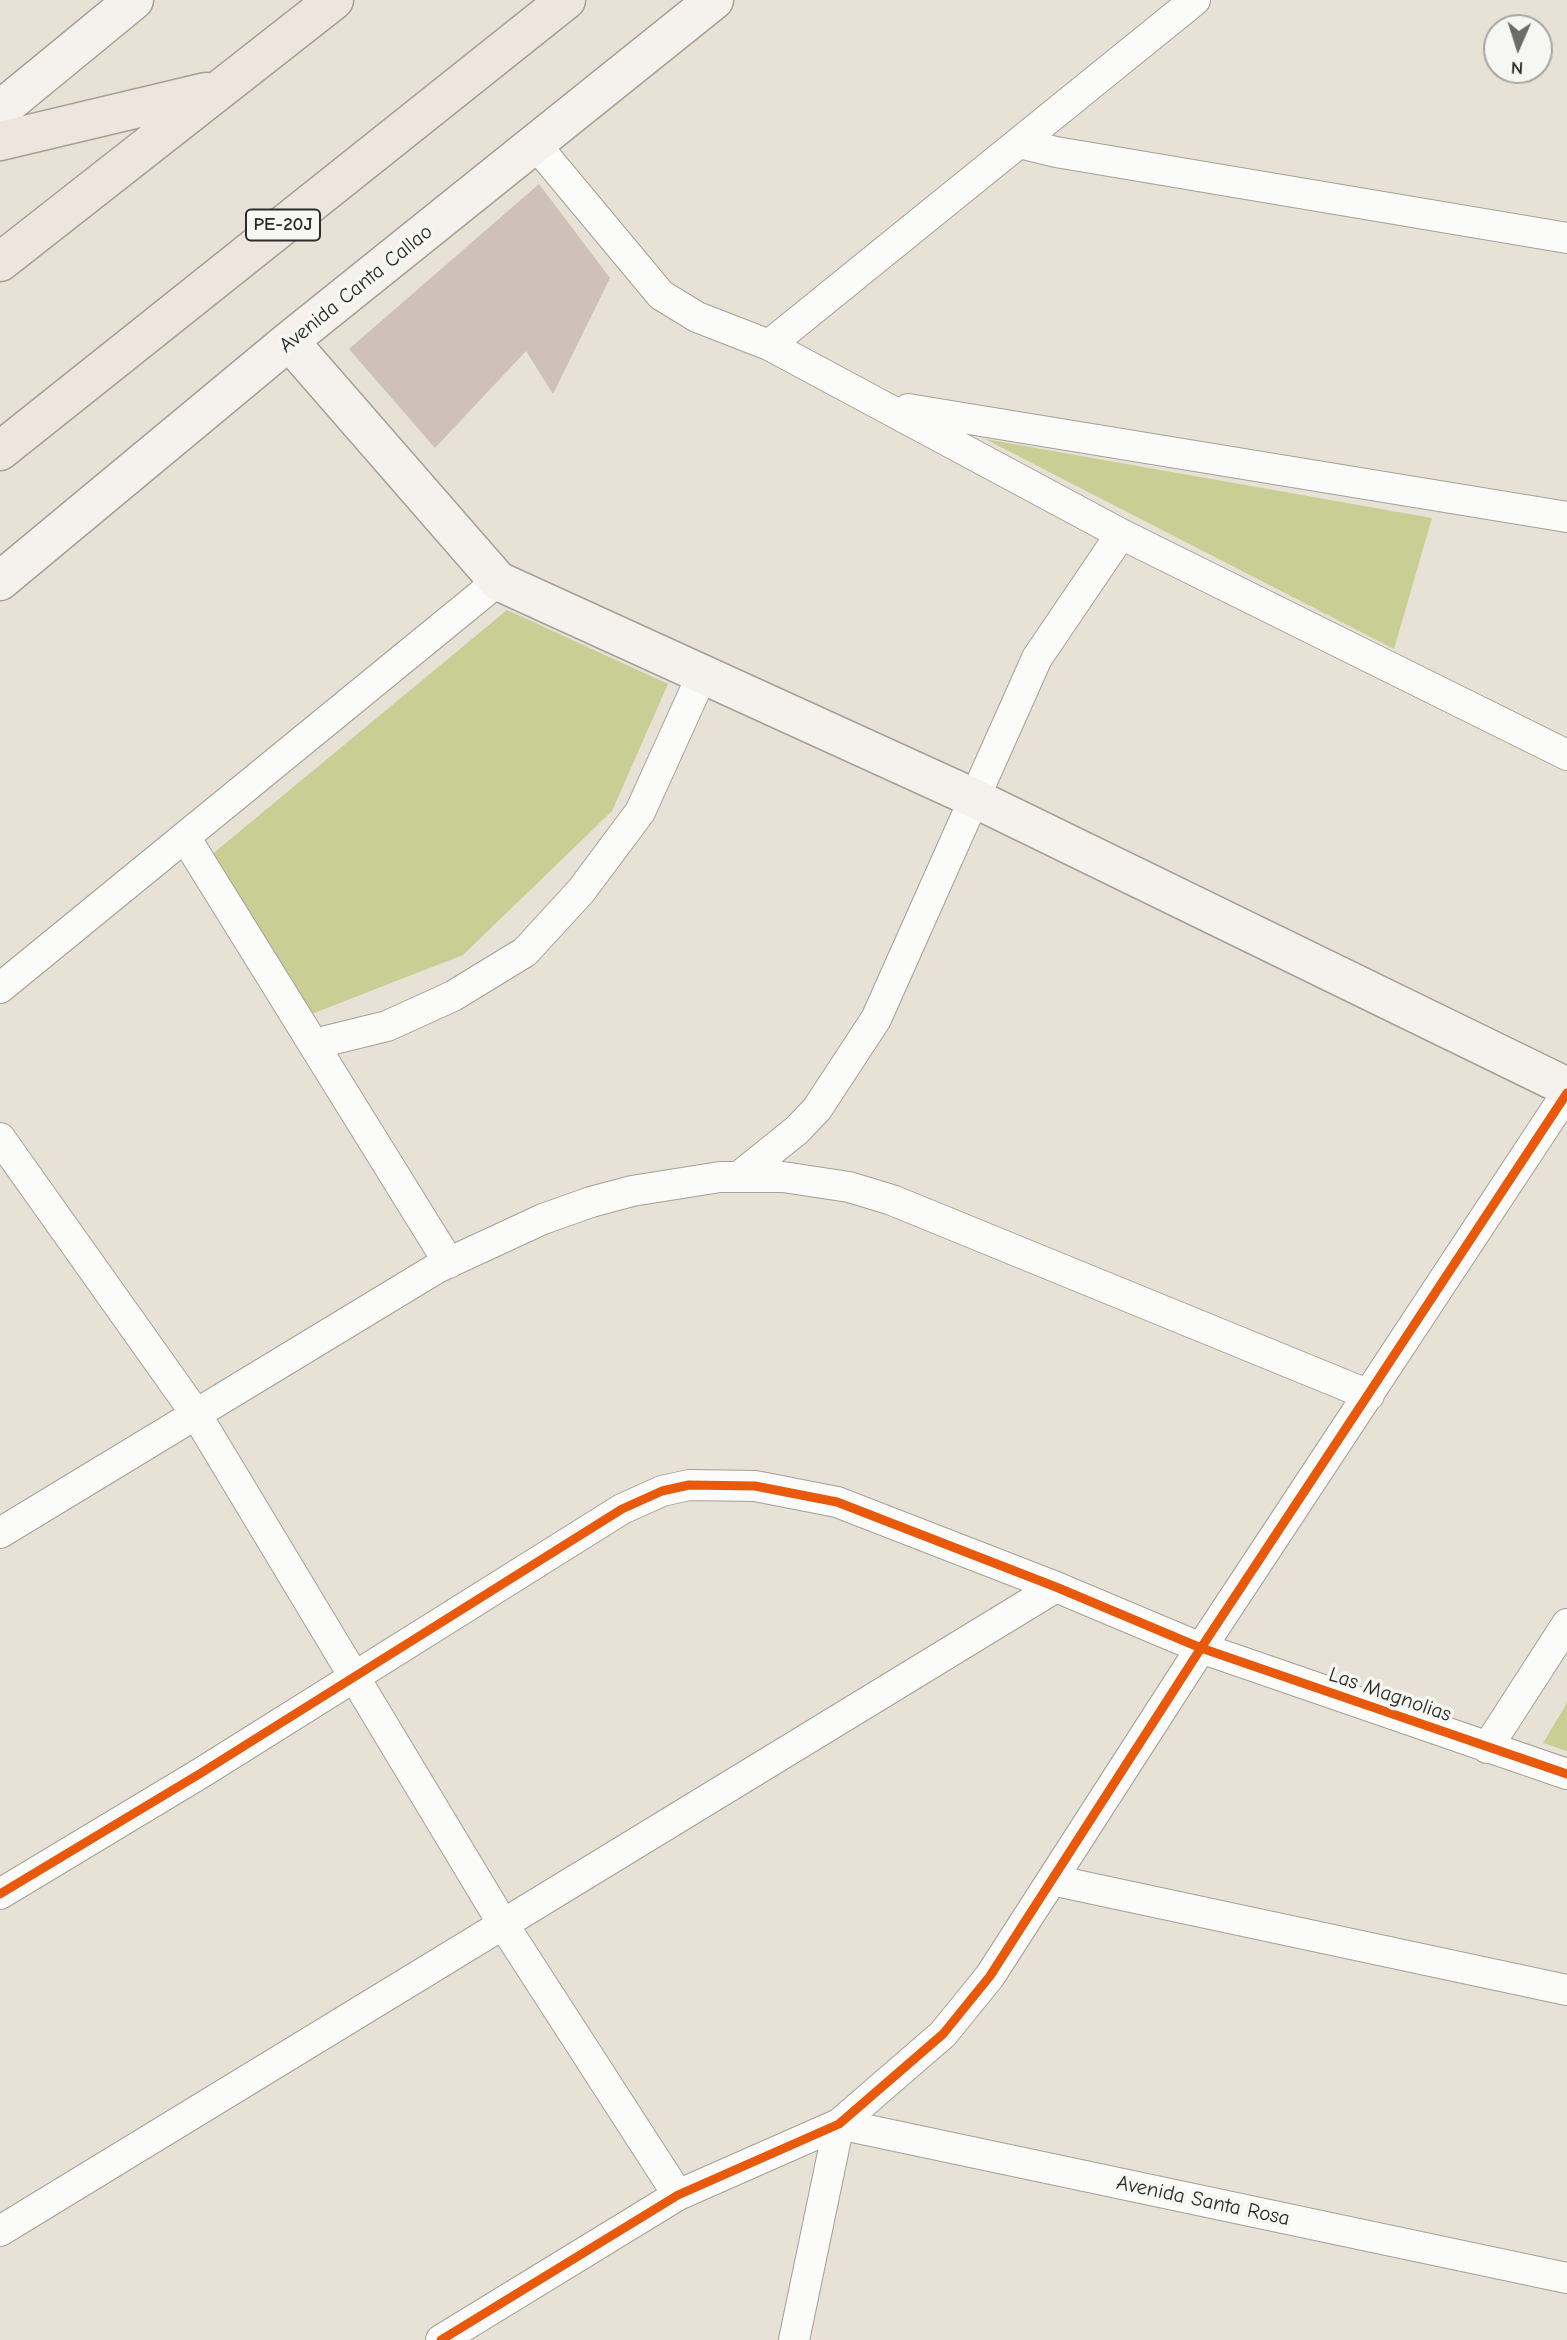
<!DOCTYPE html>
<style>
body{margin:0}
#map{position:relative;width:1567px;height:2340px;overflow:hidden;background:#e7e2d5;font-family:"Comic Neue",sans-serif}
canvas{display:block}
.north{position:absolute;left:1483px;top:14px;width:70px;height:70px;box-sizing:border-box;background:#f6f6f2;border:2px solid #a5a5a2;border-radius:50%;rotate:183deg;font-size:19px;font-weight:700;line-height:28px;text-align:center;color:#2b2b2b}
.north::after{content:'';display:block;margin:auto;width:24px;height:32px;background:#6d6b66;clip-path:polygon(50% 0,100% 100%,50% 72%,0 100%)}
</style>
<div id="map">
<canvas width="1567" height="2340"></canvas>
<div class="north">N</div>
</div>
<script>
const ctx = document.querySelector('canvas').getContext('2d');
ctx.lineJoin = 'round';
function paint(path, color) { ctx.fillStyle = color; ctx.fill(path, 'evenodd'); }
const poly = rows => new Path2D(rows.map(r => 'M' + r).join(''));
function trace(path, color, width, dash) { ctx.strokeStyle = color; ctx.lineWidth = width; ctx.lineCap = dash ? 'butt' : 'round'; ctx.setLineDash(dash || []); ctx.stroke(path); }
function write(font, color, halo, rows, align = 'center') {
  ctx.font = font + ' "Comic Neue",sans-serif'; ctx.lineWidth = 7; ctx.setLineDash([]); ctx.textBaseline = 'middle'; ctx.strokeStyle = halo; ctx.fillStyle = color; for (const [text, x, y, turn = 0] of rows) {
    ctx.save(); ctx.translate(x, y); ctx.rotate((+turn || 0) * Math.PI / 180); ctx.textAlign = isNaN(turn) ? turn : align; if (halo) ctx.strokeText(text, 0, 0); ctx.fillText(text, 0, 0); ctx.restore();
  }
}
paint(poly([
 [985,439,1432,518,1394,649],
 [507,610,668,684,612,811,463,955,309,1015,210,856],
 [1567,1703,1567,1751,1543,1743]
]), '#c9ce95');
paint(poly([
 [539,184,610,278,553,394,526,351,435,448,349,349]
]), '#cfc1b8');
const street = poly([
 [1019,143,1056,152,1567,238],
 [536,145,661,295,697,317,769,345,1121,534,1567,755],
 [769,345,1195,0],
 [908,409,1567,517],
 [185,837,449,1263],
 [0,988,498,581],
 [314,1044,387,1026,453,996,525,952,581,891,640,812,703,673],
 [0,1138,196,1414,503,1924,678,2195],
 [741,1175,797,1130,817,1109,876,1019,1037,658,1121,534],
 [0,1533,437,1268,543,1219,591,1202,632,1191,720,1177,783,1177,849,1187,892,1200,1369,1395],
 [1487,1748,1567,1624],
 [1052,1880,1567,1990],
 [0,1894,201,1773,622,1509,662,1491,689,1485,755,1486,837,1502,1056,1587,1201,1648,1567,1774],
 [0,2231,1056,1587],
 [441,2340,678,2195,839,2124,943,2034,990,1976,1201,1648,1567,1093],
 [794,2340,839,2124,1567,2278]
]);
const secondary = poly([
 [0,110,134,0],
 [289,341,498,581,976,799,1567,1087],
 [0,581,289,341,714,0]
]);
const highway = poly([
 [0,141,206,92],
 [0,262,334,0],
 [0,451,566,0]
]);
trace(street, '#a3a099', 32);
trace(secondary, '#a3a099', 41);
trace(highway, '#a3a099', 41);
trace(street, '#fbfbf9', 30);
trace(secondary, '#f5f2ee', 38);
trace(highway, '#ede5de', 38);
trace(poly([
 [0,1894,201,1773,622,1509,662,1491,689,1485,755,1486,837,1502,1056,1587,1201,1648,1567,1774],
 [441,2340,678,2195,839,2124,943,2034,990,1976,1201,1648,1567,1093]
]), '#e8590c', 9);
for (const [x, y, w] of [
 [283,225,74]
]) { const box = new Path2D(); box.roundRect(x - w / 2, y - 15.5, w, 31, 5); ctx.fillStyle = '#f6f6f2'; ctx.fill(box); trace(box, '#2b2b2b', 2); }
write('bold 19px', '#2b2b2b', null, [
 ["PE-20J",283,225]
]);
write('21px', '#2b2b2b', '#f6f6f2', [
 ["Avenida Canta Callao",356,289,-39],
 ["Las Magnolias",1390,1695,19],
 ["Avenida Santa Rosa",1203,2201,12]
]);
</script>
